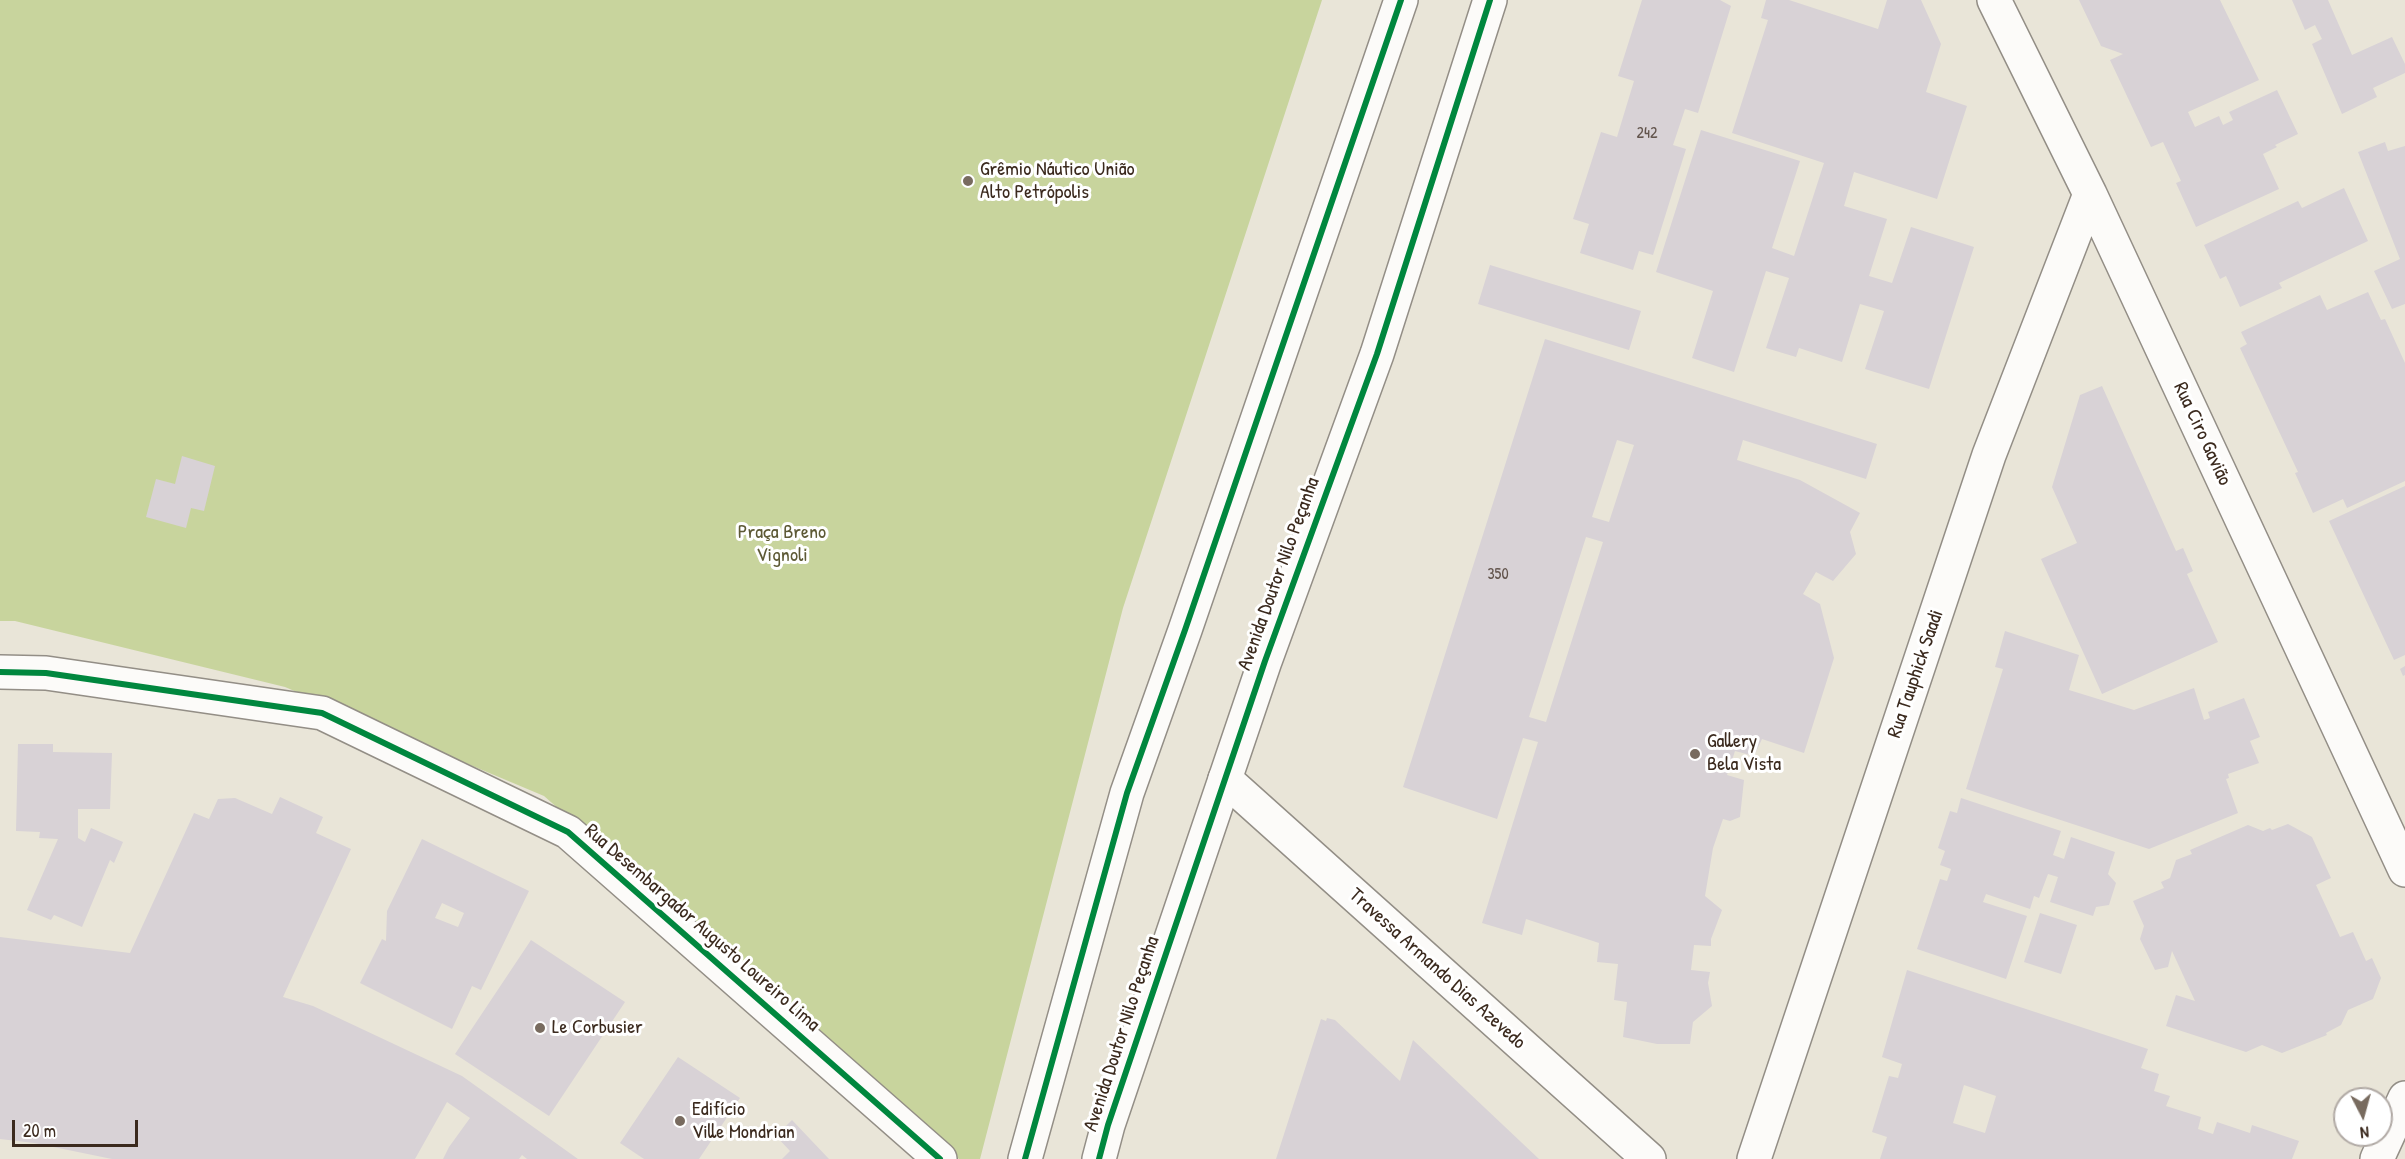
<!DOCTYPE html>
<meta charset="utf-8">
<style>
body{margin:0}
#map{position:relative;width:2405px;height:1159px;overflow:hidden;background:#e9e5d8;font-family:"Patrick Hand",sans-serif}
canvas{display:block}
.north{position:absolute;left:2333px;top:1087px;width:60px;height:60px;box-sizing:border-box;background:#fff;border:2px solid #b1aaa5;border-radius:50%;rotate:174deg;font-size:16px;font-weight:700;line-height:24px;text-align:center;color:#3b2a1e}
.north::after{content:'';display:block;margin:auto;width:21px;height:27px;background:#786b5f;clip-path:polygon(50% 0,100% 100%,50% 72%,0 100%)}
.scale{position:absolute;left:12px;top:1120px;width:126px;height:27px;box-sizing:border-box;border:3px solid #3b2a1e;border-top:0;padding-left:8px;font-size:18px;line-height:21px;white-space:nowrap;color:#3b2a1e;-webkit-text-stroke:4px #fff;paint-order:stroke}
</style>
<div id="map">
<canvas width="2405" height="1159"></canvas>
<div class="north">N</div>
<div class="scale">20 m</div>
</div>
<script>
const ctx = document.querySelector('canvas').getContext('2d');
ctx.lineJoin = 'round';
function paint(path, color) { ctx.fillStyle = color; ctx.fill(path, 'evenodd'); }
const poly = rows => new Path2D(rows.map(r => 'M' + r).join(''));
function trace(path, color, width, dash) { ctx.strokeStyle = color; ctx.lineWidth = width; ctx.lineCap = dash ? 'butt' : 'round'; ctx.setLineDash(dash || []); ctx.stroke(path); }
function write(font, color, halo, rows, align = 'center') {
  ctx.font = font + ' "Patrick Hand",sans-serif'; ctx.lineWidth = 6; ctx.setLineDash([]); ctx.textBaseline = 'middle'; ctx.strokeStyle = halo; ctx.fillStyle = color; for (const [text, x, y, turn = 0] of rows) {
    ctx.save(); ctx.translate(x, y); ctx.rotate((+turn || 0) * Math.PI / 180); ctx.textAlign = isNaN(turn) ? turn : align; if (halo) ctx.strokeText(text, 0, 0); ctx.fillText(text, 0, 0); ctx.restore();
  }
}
paint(poly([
 [0,0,1322,0,1123,608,980,1159,959,1159,544,796,285,687,15,621,0,621]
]), '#c8d49d');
paint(poly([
 [1642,0,1720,0,1731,6,1698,113,1685,109,1673,145,1686,149,1653,255,1639,251,1633,270,1580,253,1589,224,1573,219,1601,132,1617,137,1634,81,1618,76],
 [1766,0,1789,0,1878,29,1887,0,1921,0,1941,44,1926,92,1967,106,1937,199,1854,172,1844,206,1887,219,1869,276,1892,283,1911,227,1974,247,1929,389,1865,369,1884,311,1860,304,1842,362,1799,348,1796,357,1766,348,1789,278,1766,271,1734,372,1692,358,1713,291,1656,272,1701,130,1800,161,1772,248,1794,256,1824,163,1732,133,1768,20,1761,18],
 [2079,0,2220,0,2259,80,2188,112,2195,127,2219,116,2223,125,2233,120,2229,112,2277,90,2298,134,2275,145,2277,147,2263,154,2279,189,2196,227,2176,183,2181,181,2163,142,2151,147,2110,60,2123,54,2101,46],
 [2292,0,2328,0,2352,55,2392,37,2405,64,2405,73,2373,88,2377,97,2342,114,2312,44,2322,39,2315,25,2305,30],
 [2385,142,2388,151,2405,146,2405,304,2392,309,2374,271,2400,259,2358,152],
 [2344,188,2368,241,2279,283,2282,288,2240,307,2226,276,2220,279,2204,245,2298,201,2302,208],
 [1490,265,1641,311,1629,350,1478,304],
 [2368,292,2381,320,2385,319,2405,363,2405,481,2347,508,2343,499,2313,513,2295,473,2298,472,2240,348,2247,344,2241,332,2320,295,2327,310],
 [1545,339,1877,444,1866,479,1743,440,1737,460,1800,480,1860,513,1850,532,1856,554,1833,581,1816,572,1803,594,1820,604,1834,658,1804,753,1762,739,1754,756,1735,751,1727,775,1744,780,1740,817,1730,821,1723,819,1713,848,1705,896,1722,910,1711,939,1711,946,1694,945,1691,970,1710,972,1708,983,1712,1006,1693,1022,1690,1044,1657,1044,1623,1037,1627,1002,1614,1000,1618,964,1597,962,1599,943,1526,919,1522,935,1482,923,1538,742,1523,738,1497,819,1403,787],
 [1617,440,1634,445,1609,522,1592,517],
 [1586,537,1603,542,1546,722,1529,717],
 [2102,386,2176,551,2183,548,2193,571,2187,574,2218,642,2102,694,2041,559,2077,543,2052,487,2080,395],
 [182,456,215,466,204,511,191,508,186,528,146,517,156,479,175,484],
 [2405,486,2405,655,2394,660,2329,521],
 [2005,631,2079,655,2069,690,2134,710,2194,688,2204,720,2210,718,2208,712,2244,698,2260,737,2250,741,2259,763,2228,774,2229,778,2226,779,2238,813,2149,849,1966,789,2003,669,1995,667],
 [2405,666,2405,675,2403,676,2400,669],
 [18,744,53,744,53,752,112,753,110,809,78,809,78,838,85,842,91,828,123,842,114,863,110,860,82,927,54,915,51,920,27,910,58,839,39,838,40,832,16,831],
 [280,797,323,817,316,833,351,849,283,997,313,1006,462,1076,578,1159,527,1159,522,1155,519,1159,443,1159,449,1147,470,1118,447,1102,415,1159,112,1159,34,1143,0,1139,0,937,130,953,194,813,209,819,218,799,235,798,272,814],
 [1961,798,2061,831,2053,855,2064,859,2071,837,2115,852,2108,874,2116,883,2109,905,2096,907,2093,916,2050,902,2058,877,2048,874,2039,898,2034,896,2030,909,1986,894,1983,902,2027,916,2006,979,1917,949,1940,879,1947,881,1951,869,1940,865,1945,851,1938,848,1950,811,1957,813],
 [2288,824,2312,837,2331,878,2316,885,2340,937,2353,932,2366,961,2372,958,2381,978,2373,999,2348,1010,2341,1025,2326,1033,2327,1035,2282,1053,2262,1045,2246,1052,2166,1026,2176,995,2195,1001,2172,951,2168,967,2155,970,2140,939,2144,926,2133,901,2164,888,2161,882,2170,878,2176,860,2192,854,2190,850,2248,825,2263,831,2270,828,2272,830],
 [422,839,529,891,481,990,472,986,452,1029,360,983,382,939,386,941,387,911],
 [442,903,464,913,458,927,435,918],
 [2040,913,2077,925,2061,974,2024,962],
 [531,940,625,1002,549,1116,455,1054],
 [1907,970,2148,1049,2141,1068,2159,1074,2154,1091,2170,1096,2166,1106,2201,1117,2198,1129,2213,1134,2217,1122,2250,1133,2252,1125,2299,1141,2292,1159,1880,1159,1887,1137,1872,1132,1889,1076,1898,1078,1902,1064,1882,1057],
 [1964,1085,1996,1096,1985,1133,1953,1123],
 [1327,1018,1335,1020,1400,1081,1413,1040,1539,1159,1276,1159,1321,1019,1326,1021],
 [678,1057,740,1098,699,1159,644,1159,620,1143],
 [792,1120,829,1159,782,1159,790,1151,776,1136]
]), '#d8d2d6');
const minor = poly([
 [1994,0,2090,194,2405,870],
 [0,672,46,673,322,713,568,832,940,1159],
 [1225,779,1649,1159],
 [1754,1159,1989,455,2090,194],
 [2377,1159,2405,1098]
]);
const major = poly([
 [1025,1159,1127,793,1185,630,1401,0],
 [1099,1159,1108,1125,1265,661,1377,354,1490,0]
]);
trace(minor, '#938e86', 36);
trace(major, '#938e86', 36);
trace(minor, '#fcfbf9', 33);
trace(major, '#fcfbf9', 33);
trace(poly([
 [0,672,46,673,322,713,568,832,940,1159],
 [1025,1159,1127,793,1185,630,1401,0],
 [1099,1159,1108,1125,1265,661,1377,354,1490,0]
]), '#00873e', 6);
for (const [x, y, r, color] of [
 [968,181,6,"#786b5f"],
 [1695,754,6,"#786b5f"],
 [540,1028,6,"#786b5f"],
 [680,1121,6,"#786b5f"]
]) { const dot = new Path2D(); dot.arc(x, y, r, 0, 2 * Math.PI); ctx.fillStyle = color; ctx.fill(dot); trace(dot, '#fff', 2); }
write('16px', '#62544c', null, [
 ["242",1647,134],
 ["350",1498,575]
]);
write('20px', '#3b2a1e', '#fff', [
 ["Grêmio Náutico União",980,170],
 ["Alto Petrópolis",980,193],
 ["Gallery",1707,742],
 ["Bela Vista",1707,765],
 ["Le Corbusier",552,1028],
 ["Edifício",692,1110],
 ["Ville Mondrian",692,1133]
], 'left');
write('20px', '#3b2a1e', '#fff', [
 ["Rua Ciro Gavião",2202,434,65],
 ["Avenida Doutor Nilo Peçanha",1279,574,-70],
 ["Rua Tauphick Saadi",1916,674,-71],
 ["Rua Desembargador Augusto Loureiro Lima",702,928,41],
 ["Travessa Armando Dias Azevedo",1437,969,42],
 ["Avenida Doutor Nilo Peçanha",1122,1034,-72]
]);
write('20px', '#5d5935', '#fff', [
 ["Praça Breno",782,533],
 ["Vignoli",782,556]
]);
</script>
